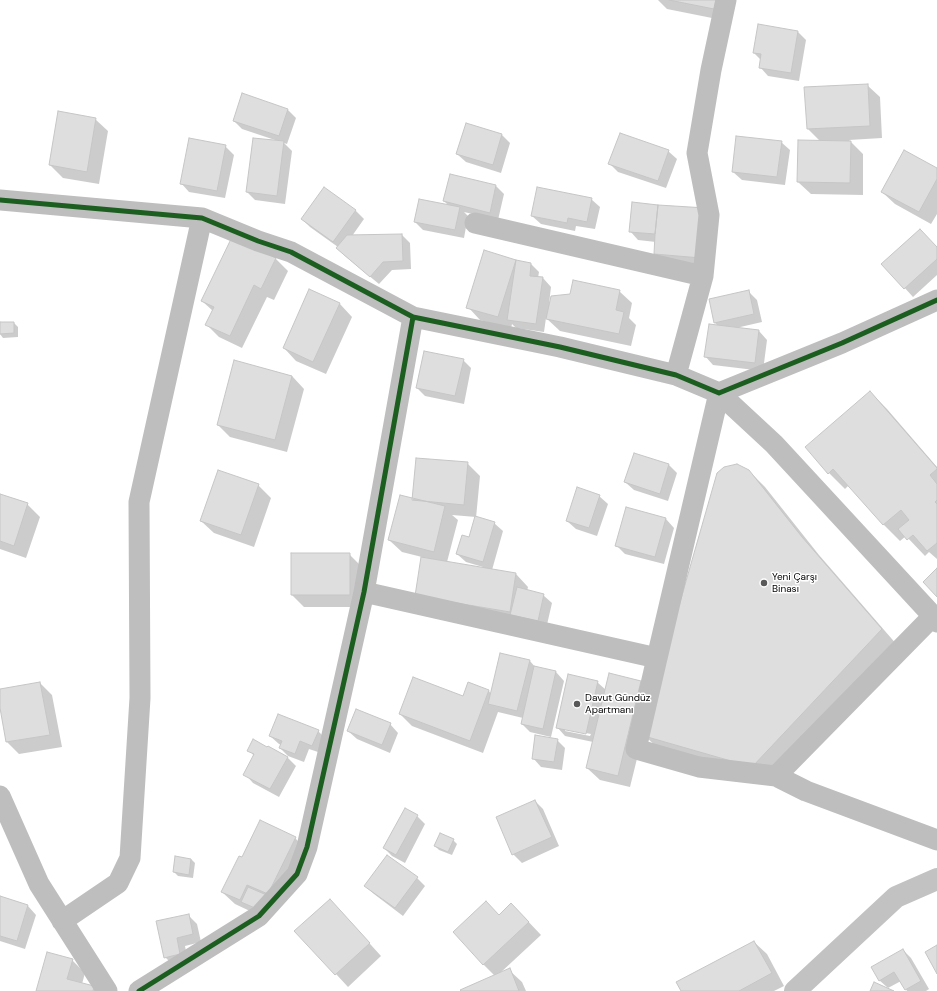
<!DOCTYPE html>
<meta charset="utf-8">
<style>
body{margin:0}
canvas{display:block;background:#fff}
</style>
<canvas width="937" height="991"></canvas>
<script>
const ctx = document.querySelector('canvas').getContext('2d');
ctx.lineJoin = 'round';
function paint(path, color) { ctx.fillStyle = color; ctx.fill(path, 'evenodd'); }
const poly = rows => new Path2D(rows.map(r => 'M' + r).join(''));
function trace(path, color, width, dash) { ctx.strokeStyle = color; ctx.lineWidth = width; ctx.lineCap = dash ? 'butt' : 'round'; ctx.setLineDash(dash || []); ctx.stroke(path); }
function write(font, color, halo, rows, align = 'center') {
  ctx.font = font + ' "DM Sans",sans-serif'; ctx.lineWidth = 3; ctx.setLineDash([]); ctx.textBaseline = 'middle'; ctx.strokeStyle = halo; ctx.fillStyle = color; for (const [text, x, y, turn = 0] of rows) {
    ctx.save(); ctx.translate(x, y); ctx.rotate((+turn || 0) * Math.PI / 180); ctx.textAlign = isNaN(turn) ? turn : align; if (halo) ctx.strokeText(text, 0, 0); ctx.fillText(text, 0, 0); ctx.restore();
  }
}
paint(poly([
 [658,0,731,0,727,21,667,9],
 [758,25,798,32,806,40,799,81,768,76,760,67,761,60,754,53],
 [867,85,880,97,882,138,849,140,863,154,863,195,811,194,798,182,820,141,808,129],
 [243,95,288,110,296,118,287,144,284,143,292,151,285,204,255,200,247,192,278,141,242,129,234,121],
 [95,119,108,131,99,184,63,178,50,165],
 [467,124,502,135,510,143,501,173,466,162,457,154],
 [781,142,790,150,785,185,742,180,733,172],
 [225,146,234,155,225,198,189,192,181,183],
 [668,151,677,159,666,188,618,172,610,164],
 [937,170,937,214,931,224,895,204,882,192],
 [496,186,504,194,498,220,464,212,468,216,464,238,423,230,415,222,449,206,444,201],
 [324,188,356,211,364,219,352,236,402,235,410,243,411,269,392,270,379,284,345,256,337,248,338,247,310,227,302,219],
 [591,199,600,207,595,229,576,226,575,231,541,224,532,216],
 [633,203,714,270,668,266,655,254,656,242,638,240,630,231],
 [937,248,937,275,913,297,883,264],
 [275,258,288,271,274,300,267,297,242,348,219,337,206,324,213,311,202,301],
 [515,261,531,264,539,272,538,278,543,278,551,287,549,304,619,291,632,303,629,318,636,325,631,346,560,331,546,318,544,332,516,328,512,324,511,329,480,320,468,307],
 [310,290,340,304,352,317,326,374,296,361,284,348],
 [748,291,757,300,762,322,736,328,759,331,767,340,763,371,713,365,705,356,718,326,715,323],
 [0,323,14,323,18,327,18,337,3,338,0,334],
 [463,360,471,368,464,404,425,396,417,388],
 [235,361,292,376,304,389,287,452,230,437,218,425],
 [870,392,887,409,937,467,937,559,929,552,925,556,906,536,900,541,884,525,849,485,845,489,829,473],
 [467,463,480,476,476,518,494,523,503,531,492,570,516,574,528,587,527,591,543,595,552,603,546,629,428,608,422,557,402,552,389,540,413,499],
 [452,515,476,517,469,538,457,554,466,562,483,567,482,568,447,562,458,520],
 [669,465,677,473,668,501,634,490,625,482],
 [748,470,765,487,819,555,898,646,769,783,662,752,645,736],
 [258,485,271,498,254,547,214,533,201,521],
 [0,495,27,504,40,517,26,558,0,549],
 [599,496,608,504,597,536,576,529,567,521],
 [666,519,674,528,664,564,625,554,616,545],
 [349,554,362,567,362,607,304,607,292,595],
 [530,661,536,668,556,672,564,681,551,737,530,732,522,724,523,718,498,712,483,753,412,726,400,714,489,691,491,694],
 [610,674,653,694,630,787,600,780,587,768,593,742,565,736,557,727,597,682,606,690],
 [565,729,591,734,590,736,565,731],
 [40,683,52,695,62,747,19,754,7,742,0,702,0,690],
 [390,724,398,733,390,753,357,739,348,731],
 [318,731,326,739,321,753,309,749,304,762,288,756,280,748,281,745,279,744,270,736],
 [557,740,565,748,562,770,541,767,533,758],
 [249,750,287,757,296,766,279,797,253,783,245,774,254,756],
 [535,801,543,809,559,846,522,863,513,854],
 [417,816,425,824,405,863,392,856,384,848],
 [295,838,308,851,252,912,235,904,222,892,243,858],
 [453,840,457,844,452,855,439,850,435,846],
 [191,859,195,863,193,878,178,876,174,872],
 [417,878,425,886,403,916,374,894,365,886],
 [0,897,28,906,36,915,25,949,0,941],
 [342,913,381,956,348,987,336,974],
 [189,916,197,924,201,942,185,946,188,962,173,965,165,957],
 [499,916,524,917,541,935,499,974,509,970,522,982,526,991,462,991,495,976,483,964],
 [754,942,767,954,784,986,774,991,682,991],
 [903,950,911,958,929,989,926,991,907,991,901,981,888,988,879,980],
 [72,960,85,973,82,984,98,991,37,991]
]), '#0003');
const building = poly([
 [669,0,716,0,714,9,669,0],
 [758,24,798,31,791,73,759,68,761,54,753,53,758,24],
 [868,84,870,126,807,129,804,87,868,84],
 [242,93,288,109,279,136,233,121,242,93],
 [58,111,96,118,87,172,49,165,58,111],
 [466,123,502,134,493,165,456,154,466,123],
 [620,133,669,150,658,181,608,164,620,133],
 [736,136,782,141,777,177,732,172,736,136],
 [189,138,226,145,217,191,180,184,189,138],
 [253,138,284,141,277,196,246,192,253,138],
 [798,140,851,141,850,183,797,182,798,140],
 [904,150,937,168,937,179,919,212,881,192,904,150],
 [450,174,496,185,490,213,443,201,450,174],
 [324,187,356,210,333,242,301,219,324,187],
 [537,187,592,198,587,222,568,218,567,223,531,216,537,187],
 [419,199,460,207,455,230,414,222,419,199],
 [632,202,658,205,655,234,629,232,632,202],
 [658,205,706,208,701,258,654,254,655,234,658,205],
 [920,229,937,247,937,259,904,289,881,264,920,229],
 [402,234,403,261,383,262,370,277,336,248,347,235,402,234],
 [232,237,276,258,261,289,254,285,230,336,205,325,214,307,201,301,232,237],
 [484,250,516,260,498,317,466,308,484,250],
 [516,260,531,263,530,276,543,277,536,324,507,320,516,260],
 [573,280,620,290,616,310,624,312,619,334,546,319,551,296,570,294,573,280],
 [309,289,340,303,313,362,283,348,309,289],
 [749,290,754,314,714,323,709,299,749,290],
 [0,322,14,322,14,333,0,334,0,322],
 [709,324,759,330,755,363,704,357,709,324],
 [424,351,464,359,455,396,416,388,424,351],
 [234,360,292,376,275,440,217,425,234,360],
 [870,391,937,468,937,469,930,475,937,484,937,500,935,502,937,504,937,543,927,551,913,535,907,540,898,529,909,520,901,510,883,525,833,469,828,474,805,447,870,391],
 [634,453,669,464,660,494,624,482,634,453],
 [416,458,468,462,464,505,412,500,416,458],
 [737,464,749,470,802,537,882,629,752,767,644,736,670,637,717,473,724,467,737,464],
 [218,470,259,484,241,535,200,521,218,470],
 [577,487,600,495,589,528,566,521,577,487],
 [0,494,28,503,14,546,0,541,0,494],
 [400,495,445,506,434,552,388,540,400,495],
 [626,507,666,518,655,557,615,546,626,507],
 [475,516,495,522,483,562,456,554,462,535,469,537,475,516],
 [291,553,350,553,350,595,291,595,291,553],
 [421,557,516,573,510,612,415,596,421,557],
 [937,568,937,597,923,582,937,568],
 [517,587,544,594,538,621,510,615,517,587],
 [500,653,530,660,517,711,488,704,500,653],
 [534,666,556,671,543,729,521,724,534,666],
 [609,673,641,681,618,776,586,768,609,673],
 [568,674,598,681,586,734,556,728,568,674],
 [413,677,463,696,468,682,489,690,470,741,399,714,413,677],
 [40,682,50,735,6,742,0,708,0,689,40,682],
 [356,709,391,723,382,745,347,731,356,709],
 [278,714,319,730,312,746,300,741,295,754,279,748,282,741,269,736,278,714],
 [535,735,558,739,554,762,532,759,535,735],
 [253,739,267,747,268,746,288,757,270,789,243,775,254,754,247,751,253,739],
 [535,800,552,837,512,855,496,817,535,800],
 [405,808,418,815,396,855,383,848,405,808],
 [260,820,296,837,268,894,247,885,240,900,221,892,239,856,242,857,260,820],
 [440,833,454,839,448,852,434,846,440,833],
 [387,855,418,877,395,908,364,886,387,855],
 [175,856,191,859,189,875,173,872,175,856],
 [248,887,269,896,262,911,241,902,248,887],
 [0,896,28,905,17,941,0,936,0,896],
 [330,899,370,943,335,975,294,931,330,899],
 [486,901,499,915,511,903,529,922,483,965,453,932,486,901],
 [189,914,193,934,177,938,180,954,164,958,156,921,189,914],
 [754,941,772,973,739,991,681,991,676,982,754,941],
 [937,945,937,974,925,952,937,945],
 [903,949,921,981,905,990,894,972,879,981,871,967,903,949],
 [47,952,73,959,67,979,94,986,93,991,36,991,47,952],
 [510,968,519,991,461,991,460,990,510,968],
 [874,982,894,991,870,991,874,982]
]);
paint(building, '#dedede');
trace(building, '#c6c6c6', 1);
trace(poly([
 [0,200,202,218,258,241,291,252,413,317,560,347,676,375,719,393,842,343,937,300],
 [475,223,703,276],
 [676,375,703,276,709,215,697,153,711,70,726,0],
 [719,393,774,444,933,616,937,622],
 [364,592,657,658,636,749,699,767,776,776,806,791,937,840],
 [657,658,719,393],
 [776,776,933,616],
 [0,796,39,884,107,991],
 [62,921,118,883,130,858,140,698,139,502,202,218],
 [139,991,259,916,297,874,307,847,364,592,413,317]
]), '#bebebe', 21);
trace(poly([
 [795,991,896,897,937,879]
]), '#c2c2c2', 22);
trace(poly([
 [0,200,202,218,258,241,291,252,413,317,560,347,676,375,719,393,842,343,937,300],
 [139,991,259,916,297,874,307,847,364,592,413,317]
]), '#1b5e20', 5);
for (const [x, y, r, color] of [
 [764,583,4,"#595959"],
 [577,704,4,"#595959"]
]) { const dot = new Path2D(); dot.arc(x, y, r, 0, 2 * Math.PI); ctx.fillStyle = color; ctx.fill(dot); trace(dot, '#fff', 1.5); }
write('10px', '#000', '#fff', [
 ["Yeni Çarşı",772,577],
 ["Binası",772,589],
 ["Davut Gündüz",585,698],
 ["Apartmanı",585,710]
], 'left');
</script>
